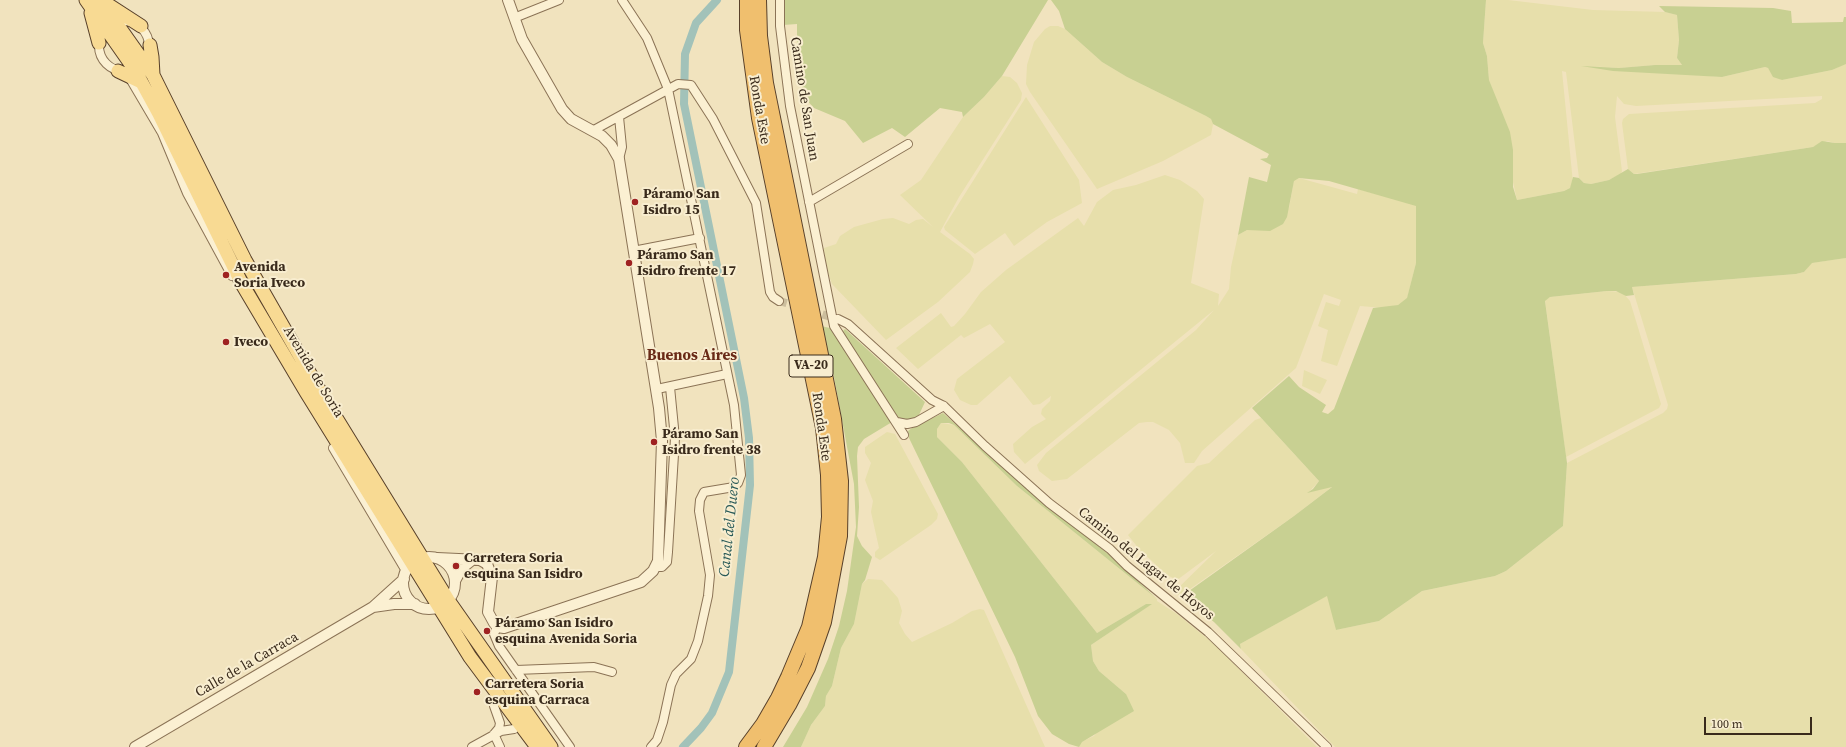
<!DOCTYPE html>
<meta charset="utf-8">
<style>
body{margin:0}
#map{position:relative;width:1846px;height:747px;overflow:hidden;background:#f1e3be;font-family:"Source Serif 4",serif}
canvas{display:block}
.scale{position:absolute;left:1704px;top:717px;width:108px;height:18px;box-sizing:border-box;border:2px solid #392a1b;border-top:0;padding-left:5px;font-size:12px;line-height:14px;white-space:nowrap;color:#392a1b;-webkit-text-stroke:3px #f8edcf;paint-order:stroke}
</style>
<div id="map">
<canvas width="1846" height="747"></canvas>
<div class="scale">100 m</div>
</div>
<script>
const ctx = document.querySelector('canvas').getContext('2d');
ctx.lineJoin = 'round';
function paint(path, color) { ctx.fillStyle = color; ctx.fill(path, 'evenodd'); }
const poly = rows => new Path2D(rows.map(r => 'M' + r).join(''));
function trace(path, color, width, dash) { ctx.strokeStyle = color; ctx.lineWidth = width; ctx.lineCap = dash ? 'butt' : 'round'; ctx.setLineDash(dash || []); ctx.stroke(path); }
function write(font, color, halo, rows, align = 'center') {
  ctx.font = font + ' "Source Serif 4",serif'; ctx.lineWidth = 4; ctx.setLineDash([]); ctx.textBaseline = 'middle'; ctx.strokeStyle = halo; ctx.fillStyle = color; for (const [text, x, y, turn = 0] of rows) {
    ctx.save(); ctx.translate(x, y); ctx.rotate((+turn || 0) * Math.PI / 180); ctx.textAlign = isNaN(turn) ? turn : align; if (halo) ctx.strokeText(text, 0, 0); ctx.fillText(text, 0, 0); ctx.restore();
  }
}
paint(poly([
 [1486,0,1508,0,1593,10,1665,12,1677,15,1679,40,1677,58,1682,65,1655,65,1619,68,1587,66,1722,77,1765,67,1768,68,1772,74,1782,80,1832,70,1846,63,1846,143,1835,143,1827,141,1813,147,1634,174,1628,169,1622,123,1623,119,1629,114,1815,103,1822,99,1822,96,1636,106,1624,104,1617,96,1615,117,1622,171,1621,174,1609,180,1591,184,1584,183,1579,178,1566,72,1562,71,1573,183,1570,188,1564,191,1517,200,1493,92,1489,80,1487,56,1483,43],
 [1050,26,1058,26,1065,29,1102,62,1127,77,1206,116,1211,119,1213,124,1211,135,1163,161,1097,189,1030,92,1026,84,1027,65,1034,42,1045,29],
 [1002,76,1010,77,1017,83,1022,93,1021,100,959,197,940,232,970,254,974,259,973,264,970,272,938,302,886,340,832,284,825,265,824,248,836,244,840,236,854,227,883,219,893,218,909,224,916,220,923,219,933,227,900,195,921,180,963,117,984,97],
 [1026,97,1079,180,1082,203,1047,222,1014,246,1005,233,975,254,945,230,944,227],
 [1165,175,1180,180,1197,191,1204,199,1191,283,1219,294,1218,306,1229,289,1231,267,1238,235,1247,230,1254,230,1289,208,1294,180,1299,178,1357,194,1358,189,1416,205,1416,263,1407,299,1398,305,1384,308,1360,306,1337,366,1321,361,1328,330,1318,326,1326,302,1339,306,1341,300,1324,294,1296,368,1202,451,1194,463,1185,463,1180,443,1169,430,1153,422,1147,422,1139,423,1067,479,1052,481,1039,471,1037,465,1046,453,1196,330,1214,310,1025,464,1014,452,1013,444,1032,427,1046,419,1041,414,1042,409,1050,401,1051,396,1040,404,1033,405,1010,376,977,405,971,405,960,400,954,390,957,379,1005,342,990,324,964,338,961,335,918,369,896,348,941,313,951,327,954,326,965,314,981,292,1006,270,1078,218,1084,226,1097,202,1113,190,1136,185],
 [1846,258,1846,747,1335,747,1241,649,1240,644,1328,595,1336,630,1379,621,1422,591,1495,576,1506,571,1563,526,1567,463,1663,413,1667,409,1668,405,1632,287,1796,274,1804,272,1811,263],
 [1607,291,1622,292,1630,301,1661,404,1659,408,1566,457,1545,300,1550,297],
 [1304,370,1327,380,1320,394,1302,386],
 [1261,418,1319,481,1309,492,1333,486,1294,516,1180,596,1174,592,1216,551,1177,580,1167,575,1139,549,1128,535,1197,466,1209,463,1255,420],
 [941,423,954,425,1017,486,1157,599,1157,601,1177,614,1214,644,1317,747,1079,747,1081,742,1094,736,1126,694,1099,671,1093,661,1091,645,1151,604,1146,604,1097,633,962,462,937,437,937,429],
 [887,432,895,434,938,514,937,519,931,525,880,560,875,557,875,552,879,548,871,512,873,501,865,480,871,463,865,453,865,447],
 [868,579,882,580,898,598,902,611,899,623,905,634,912,642,952,623,972,611,980,609,984,610,1045,747,801,747,811,725,825,706,826,696,832,686,841,648,854,624,862,584]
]), '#e7dfab');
paint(poly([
 [783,0,1048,0,1002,76,984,97,963,117,962,112,940,108,905,137,892,128,863,143,845,121,814,108,803,96,797,48,797,24,783,25],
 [1051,0,1486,0,1483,43,1487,56,1489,80,1510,132,1513,150,1513,187,1517,200,1564,191,1570,188,1573,177,1579,178,1584,183,1591,184,1609,180,1628,169,1634,174,1637,174,1813,147,1822,141,1835,143,1846,143,1846,258,1812,263,1804,272,1796,274,1632,287,1634,295,1626,296,1616,291,1607,291,1550,297,1545,301,1567,463,1563,526,1506,571,1495,576,1422,591,1379,621,1336,630,1327,596,1240,644,1241,649,1214,622,1182,596,1294,516,1332,487,1307,493,1313,489,1319,481,1252,408,1289,376,1299,387,1326,405,1322,412,1328,414,1334,409,1373,308,1398,305,1407,298,1416,263,1416,206,1329,181,1299,178,1294,181,1287,217,1283,224,1270,231,1247,230,1238,235,1249,177,1267,182,1271,165,1260,159,1267,158,1269,154,1213,124,1211,119,1206,116,1127,77,1102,62,1065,29,1059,11],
 [1659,6,1773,8,1791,11,1792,23,1843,22,1844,17,1846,17,1846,64,1832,70,1782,80,1773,77,1768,68,1765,67,1722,77,1613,71,1581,66,1619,68,1655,65,1682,65,1677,58,1679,40,1677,15,1665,12],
 [821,326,834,329,892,422,864,439,858,447,857,456,859,507,857,536,862,546,872,557,865,580,862,584,854,624,841,648,832,686,826,696,825,706,811,725,801,747,783,747,807,707,828,659,839,626,847,591,856,527,854,484,833,372],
 [845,329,925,402,918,417,911,420,902,420,898,417,841,333],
 [943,413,1041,500,1111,556,1157,599,1017,486,954,425,949,423,941,423,937,429,937,437,962,462,1097,633,1146,604,1152,604,1091,645,1093,661,1099,671,1126,694,1134,711,1082,742,1079,747,1069,744,1052,734,1038,716,1015,657,909,438,908,431,912,428]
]), '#c8d092');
trace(poly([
 [683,747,701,728,712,713,729,672,750,485,749,438,744,398,684,104,685,54,696,23,717,0]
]), '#a2c2b9', 8);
trace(poly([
 [779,301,800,307],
 [811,311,838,319]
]), '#ccbe9d', 8, [8, 4]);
const minor = poly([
 [622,0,647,38,668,89,734,405,741,475,738,483,734,487,704,492,700,500,699,511,710,575,708,596,698,641,691,659,676,674,671,685,663,722,657,740,651,747],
 [780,0,780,26,790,106,834,326,904,435],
 [514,18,559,0],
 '99 46a25 25 0 1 1 50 0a25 25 0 1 1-50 0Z',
 [129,77,162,133,187,193,232,276],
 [619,117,622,147,619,159],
 [594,130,678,84,691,85,713,119,756,203,770,292,773,297,779,301],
 [809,202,908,144],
 [633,251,700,238],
 [838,319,848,324,932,400,944,406,985,446,1049,503,1110,549,1127,566,1208,632,1327,747],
 [657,389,727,374],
 [897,422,907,424,916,422,944,406],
 [333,448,406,571],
 [655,567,662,567,667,562,668,552,675,438,670,387],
 [497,627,494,634,499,646,570,747],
 [516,670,594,667,612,672],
 [494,734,499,728,500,723,494,706],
 [494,734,500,747],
 [472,747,501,731,514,729]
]);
const tertiary = poly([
 '403 583a26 26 0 1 1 52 0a26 26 0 1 1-52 0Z',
 [437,558,480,560,487,564,492,577,488,612,494,623,497,627,504,628,641,582,653,571,658,561,662,441,659,408,619,159,611,145,602,136,571,119,562,109,522,39,508,0],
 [455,581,462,568,472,560],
 [373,607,394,604,415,604],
 [135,747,373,607,404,579]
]);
const primary = poly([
 [86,0,135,70,159,114,242,284,306,392,470,657,537,747],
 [100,0,153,75,245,260,325,400,448,600,551,747],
 [104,2,141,26],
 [91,13,99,43],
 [150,45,152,57,153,75],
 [118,71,141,82]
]);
const trunk = poly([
 [759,0,760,36,766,83,834,419,841,481,840,536,824,622,808,668,789,705,764,747],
 [746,747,763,724,778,698,788,677,809,627,825,557,829,517,828,475,823,428,759,118,747,30,747,0]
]);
trace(minor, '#8b7356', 10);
trace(tertiary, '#8b7356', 12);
trace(primary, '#58402a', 15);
trace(trunk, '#58402a', 16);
trace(minor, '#fbf0d2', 8);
trace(tertiary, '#fbf0d2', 10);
trace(primary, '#f8da93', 13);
trace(trunk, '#f0bf6e', 14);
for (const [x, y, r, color] of [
 [635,202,4,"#9f2221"],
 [629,263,4,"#9f2221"],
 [226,275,4,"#9f2221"],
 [226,342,4,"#9f2221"],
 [654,442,4,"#9f2221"],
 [456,566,4,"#9f2221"],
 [487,631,4,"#9f2221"],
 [477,692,4,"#9f2221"]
]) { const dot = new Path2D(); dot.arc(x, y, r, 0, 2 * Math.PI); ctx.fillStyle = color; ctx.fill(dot); trace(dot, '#f8edcf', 1.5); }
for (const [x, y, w] of [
 [811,366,44]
]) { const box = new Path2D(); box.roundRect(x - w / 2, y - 11, w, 22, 3); ctx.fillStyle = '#f8edcf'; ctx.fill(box); trace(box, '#392a1b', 1); }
write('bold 13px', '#392a1b', null, [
 ["VA-20",811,366]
]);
write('14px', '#392a1b', '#f8edcf', [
 ["Camino de San Juan",804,99,81],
 ["Ronda Este",759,110,80],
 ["Avenida de Soria",313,372,59],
 ["Ronda Este",821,427,82],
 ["Camino del Lagar de Hoyos",1146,564,39],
 ["Calle de la Carraca",247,665,-30]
]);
write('bold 14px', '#392a1b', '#f8edcf', [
 ["Páramo San",643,194],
 ["Isidro 15",643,210],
 ["Páramo San",637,255],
 ["Isidro frente 17",637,271],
 ["Avenida",234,267],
 ["Soria Iveco",234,283],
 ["Iveco",234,342],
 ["Páramo San",662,434],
 ["Isidro frente 38",662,450],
 ["Carretera Soria",464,558],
 ["esquina San Isidro",464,574],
 ["Páramo San Isidro",495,623],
 ["esquina Avenida Soria",495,639],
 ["Carretera Soria",485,684],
 ["esquina Carraca",485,700]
], 'left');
write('bold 15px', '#692a17', '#f8edcf', [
 ["Buenos Aires",692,356]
]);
write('italic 15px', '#295a58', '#f8edcf', [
 ["Canal del Duero",730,527,-84]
]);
</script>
